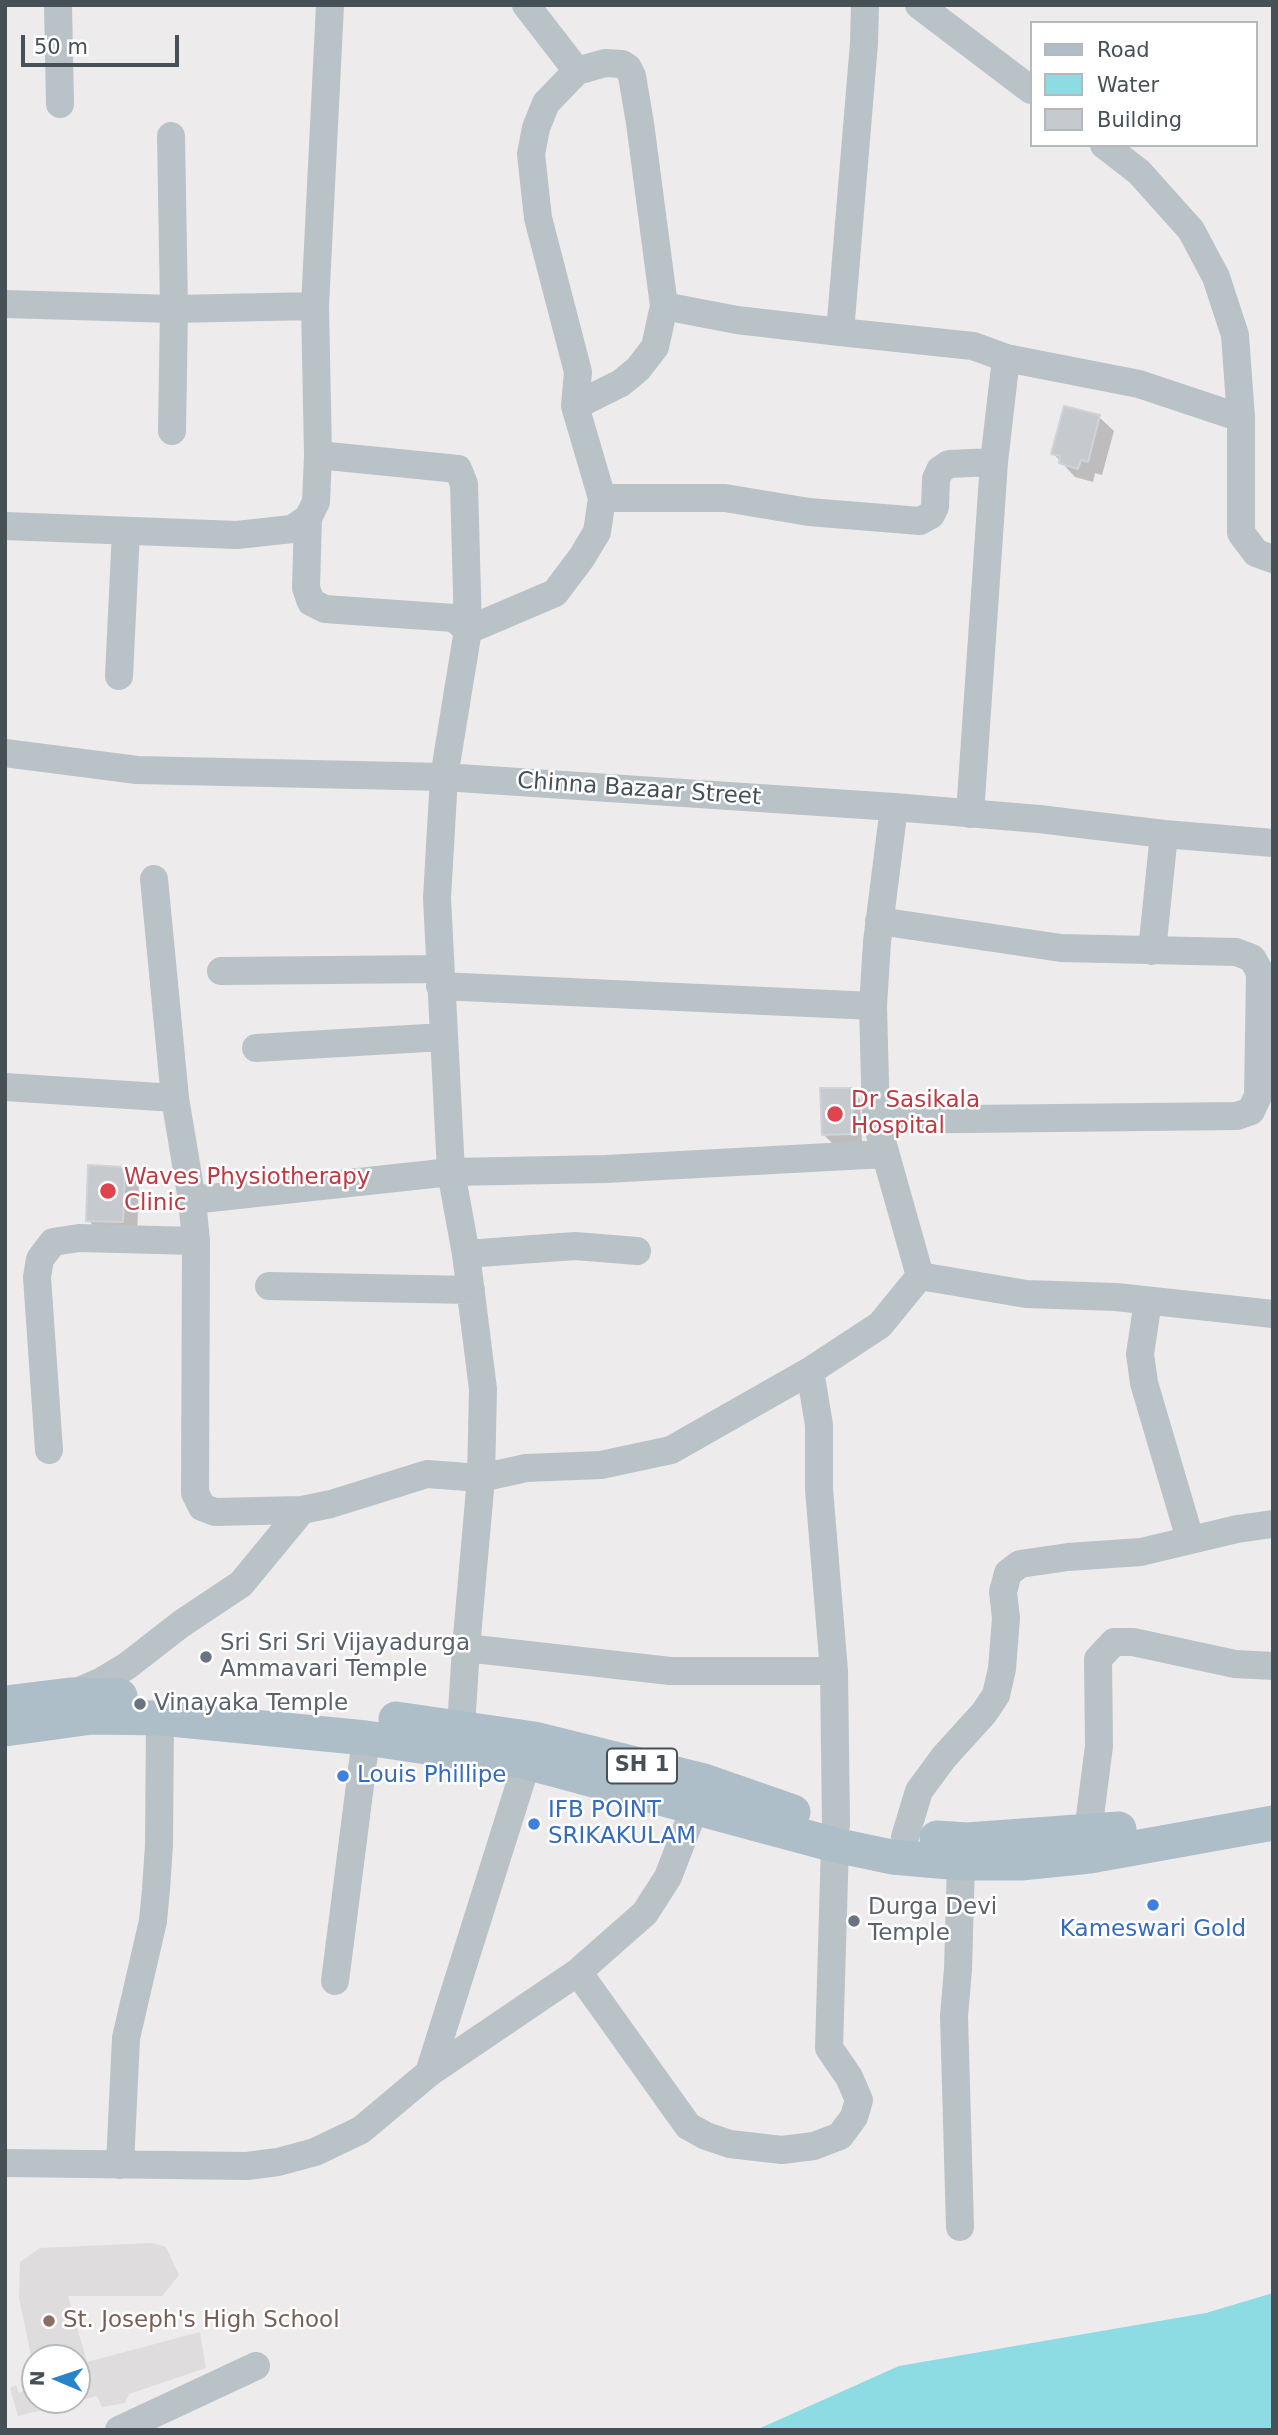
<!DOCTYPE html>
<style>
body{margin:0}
#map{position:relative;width:1278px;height:2435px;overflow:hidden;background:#eeebec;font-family:"DejaVu Sans",sans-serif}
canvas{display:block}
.frame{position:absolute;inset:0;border:7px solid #465157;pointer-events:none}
.legend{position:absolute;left:1030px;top:21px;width:228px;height:126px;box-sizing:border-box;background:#fff;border:2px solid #b5b9bc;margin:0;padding:9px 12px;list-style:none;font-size:21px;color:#465157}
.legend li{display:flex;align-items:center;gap:14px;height:35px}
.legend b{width:35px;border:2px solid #b5b9bc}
.north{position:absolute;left:21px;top:2344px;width:70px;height:70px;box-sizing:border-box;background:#fff;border:2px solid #b5b9bc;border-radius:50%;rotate:272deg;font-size:19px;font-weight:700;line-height:28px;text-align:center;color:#465157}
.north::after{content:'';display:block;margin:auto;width:24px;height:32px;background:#2883cb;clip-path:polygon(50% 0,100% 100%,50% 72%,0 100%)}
.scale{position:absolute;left:21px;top:35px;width:158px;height:32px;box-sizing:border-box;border:4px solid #465157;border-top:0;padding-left:9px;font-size:21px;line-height:24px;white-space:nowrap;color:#465157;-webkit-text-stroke:5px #fff;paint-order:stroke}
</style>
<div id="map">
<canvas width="1278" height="2435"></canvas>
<div class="frame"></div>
<ul class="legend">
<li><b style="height:9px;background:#adbec9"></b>Road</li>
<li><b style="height:19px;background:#8ddbe3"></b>Water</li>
<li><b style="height:19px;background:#c6c9cd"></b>Building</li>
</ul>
<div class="north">N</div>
<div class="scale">50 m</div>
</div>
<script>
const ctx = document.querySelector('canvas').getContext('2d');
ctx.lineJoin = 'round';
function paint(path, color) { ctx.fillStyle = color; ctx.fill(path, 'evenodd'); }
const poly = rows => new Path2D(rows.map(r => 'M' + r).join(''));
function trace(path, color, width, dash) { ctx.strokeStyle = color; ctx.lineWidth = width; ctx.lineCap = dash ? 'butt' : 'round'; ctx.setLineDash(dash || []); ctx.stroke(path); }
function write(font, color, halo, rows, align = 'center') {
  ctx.font = font + ' "DejaVu Sans",sans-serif'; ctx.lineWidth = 5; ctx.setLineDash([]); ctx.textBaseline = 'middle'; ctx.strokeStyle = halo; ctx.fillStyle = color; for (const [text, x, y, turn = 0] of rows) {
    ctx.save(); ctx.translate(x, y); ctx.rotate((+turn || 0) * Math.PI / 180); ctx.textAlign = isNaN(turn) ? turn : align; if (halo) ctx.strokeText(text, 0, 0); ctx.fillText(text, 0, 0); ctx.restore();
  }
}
paint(poly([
 [152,2243,166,2247,179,2275,162,2296,68,2296,87,2362,200,2332,206,2368,129,2394,125,2403,102,2407,97,2396,18,2416,10,2388,16,2385,19,2393,35,2386,35,2400,77,2400,77,2358,35,2358,35,2374,19,2298,20,2262,40,2248]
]), '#dfdcdd');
paint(poly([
 [1273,2293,1273,2430,756,2430,899,2366,1206,2313]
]), '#8ddbe3');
paint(poly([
 [1099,417,1114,431,1102,475,1095,473,1093,482,1075,477,1053,453],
 [851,1089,860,1099,862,1143,833,1144,823,1134],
 [124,1168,139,1182,137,1236,102,1234,88,1220]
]), '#0003');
const building = poly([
 [1064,406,1100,415,1088,462,1081,460,1078,469,1059,463,1060,456,1051,454,1064,406],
 [820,1088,852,1088,853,1134,822,1135,820,1088],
 [88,1165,125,1167,123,1222,86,1221,88,1165]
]);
paint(building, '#c6c9cd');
trace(building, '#d0d3d7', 2);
trace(poly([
 [58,5,60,104],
 [919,5,1031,90],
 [171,136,174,309,172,431],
 [1104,145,1139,172,1191,230,1216,277,1235,335,1241,418,1241,533,1256,553,1273,559],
 [5,304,174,309,315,306,330,5],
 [315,306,318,455,458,469,464,484,468,630],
 [664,306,737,320,840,332,864,43,865,5],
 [840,332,973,346,1006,358,1139,384,1241,418],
 [575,406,621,383,638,369,655,347,664,306,640,123,632,76,628,68,622,64,605,63,577,71],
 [602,498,725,498,809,512,920,521,931,515,935,507,936,479,940,470,949,464,994,462,1006,358],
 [308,518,306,588,311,602,325,609,454,618,468,630],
 [5,526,237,535,292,529,308,518,316,502,318,455],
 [119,676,126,531],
 [5,753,137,770,444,777,894,807,1039,819,1164,834,1273,843],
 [970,814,994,462],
 [154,879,175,1098],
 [1152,951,1164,834],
 [221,971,439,969],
 [440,986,873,1006],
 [256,1048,443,1037],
 [5,1087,175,1098,192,1200,196,1241,195,1493,202,1507,215,1512,302,1510,241,1584,181,1624,127,1666,102,1681,72,1694],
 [876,1120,1237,1116,1251,1111,1258,1096,1260,972,1252,958,1236,952,1061,948,879,921],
 [192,1200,451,1172,606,1169,885,1154],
 [466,1254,575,1246,637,1251],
 [920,1276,1026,1294,1116,1297,1273,1314],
 [269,1286,471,1290],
 [1148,1301,1140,1354,1144,1383,1190,1539],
 [810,1371,819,1425,819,1489,834,1671,836,1825],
 [49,1450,37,1277,40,1259,53,1242,79,1238,196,1241],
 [302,1510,331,1504,427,1474,481,1478,526,1468,601,1465,671,1450,810,1371,880,1325,920,1276,876,1120,873,1006,877,942,894,807],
 [466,1648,670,1671,834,1671],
 [461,1727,466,1648,481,1478,483,1389,466,1254,451,1172,437,898,444,777,468,630,555,593,582,557,597,532,602,498,575,406,578,372,538,218,531,154,536,128,546,103,577,71,526,5],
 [1088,1832,1099,1746,1098,1659,1114,1642,1133,1642,1235,1664,1273,1666],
 [905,1837,919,1791,944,1757,984,1713,996,1695,1002,1669,1006,1618,1003,1592,1008,1573,1020,1564,1068,1557,1141,1552,1237,1529,1273,1524],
 [578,1972,688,2126,706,2136,730,2144,782,2150,814,2146,840,2136,854,2117,859,2100,849,2077,829,2048,835,1845],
 [335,1981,366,1738],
 [429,2073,527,1762],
 [5,2163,247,2166,278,2162,315,2152,361,2130,429,2073,578,1972,645,1913,668,1877,695,1807],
 [120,2165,126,2038,153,1921,156,1889,159,1845,160,1718],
 [960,2227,954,2016,958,1969,961,1863],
 [119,2430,256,2366]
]), '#b8c2c7', 28);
trace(poly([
 [5,1703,70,1695,120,1696],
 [396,1719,534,1739,704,1781,793,1812],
 [5,1729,92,1717,160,1718,366,1738,527,1762,835,1845,892,1857,961,1863,1021,1863,1090,1856,1273,1823],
 [937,1838,967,1840,1119,1829]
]), '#adbec9', 35);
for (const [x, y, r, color] of [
 [835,1114,9,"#e0444e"],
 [108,1191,9,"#e0444e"],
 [206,1657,7,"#6b7280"],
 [140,1704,7,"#6b7280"],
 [343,1776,7,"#3f7fe0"],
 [534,1824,7,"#3f7fe0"],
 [1153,1905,7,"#3f7fe0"],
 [854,1921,7,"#6b7280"],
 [49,2321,7,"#8d6e63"]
]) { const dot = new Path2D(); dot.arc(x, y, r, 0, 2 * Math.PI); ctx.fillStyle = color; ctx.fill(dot); trace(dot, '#fff', 2.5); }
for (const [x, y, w] of [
 [642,1766,70]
]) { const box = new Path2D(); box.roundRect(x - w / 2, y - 17.5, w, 35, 5); ctx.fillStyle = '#fff'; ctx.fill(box); trace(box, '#465157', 2); }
write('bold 21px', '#465157', null, [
 ["SH 1",642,1766]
]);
write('23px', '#465157', '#fff', [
 ["Chinna Bazaar Street",639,790,4]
]);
write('23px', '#be3a42', '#fff', [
 ["Dr Sasikala",851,1101],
 ["Hospital",851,1127],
 ["Waves Physiotherapy",124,1178],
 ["Clinic",124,1204]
], 'left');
write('23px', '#5b616d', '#fff', [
 ["Sri Sri Sri Vijayadurga",220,1644],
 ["Ammavari Temple",220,1670],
 ["Vinayaka Temple",154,1704],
 ["Durga Devi",868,1908],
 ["Temple",868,1934]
], 'left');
write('23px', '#366cbe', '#fff', [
 ["Louis Phillipe",357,1776],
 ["IFB POINT",548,1811],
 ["SRIKAKULAM",548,1837],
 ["Kameswari Gold",1153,1930,"center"]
], 'left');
write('23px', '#785e54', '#fff', [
 ["St. Joseph's High School",63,2321]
], 'left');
</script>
